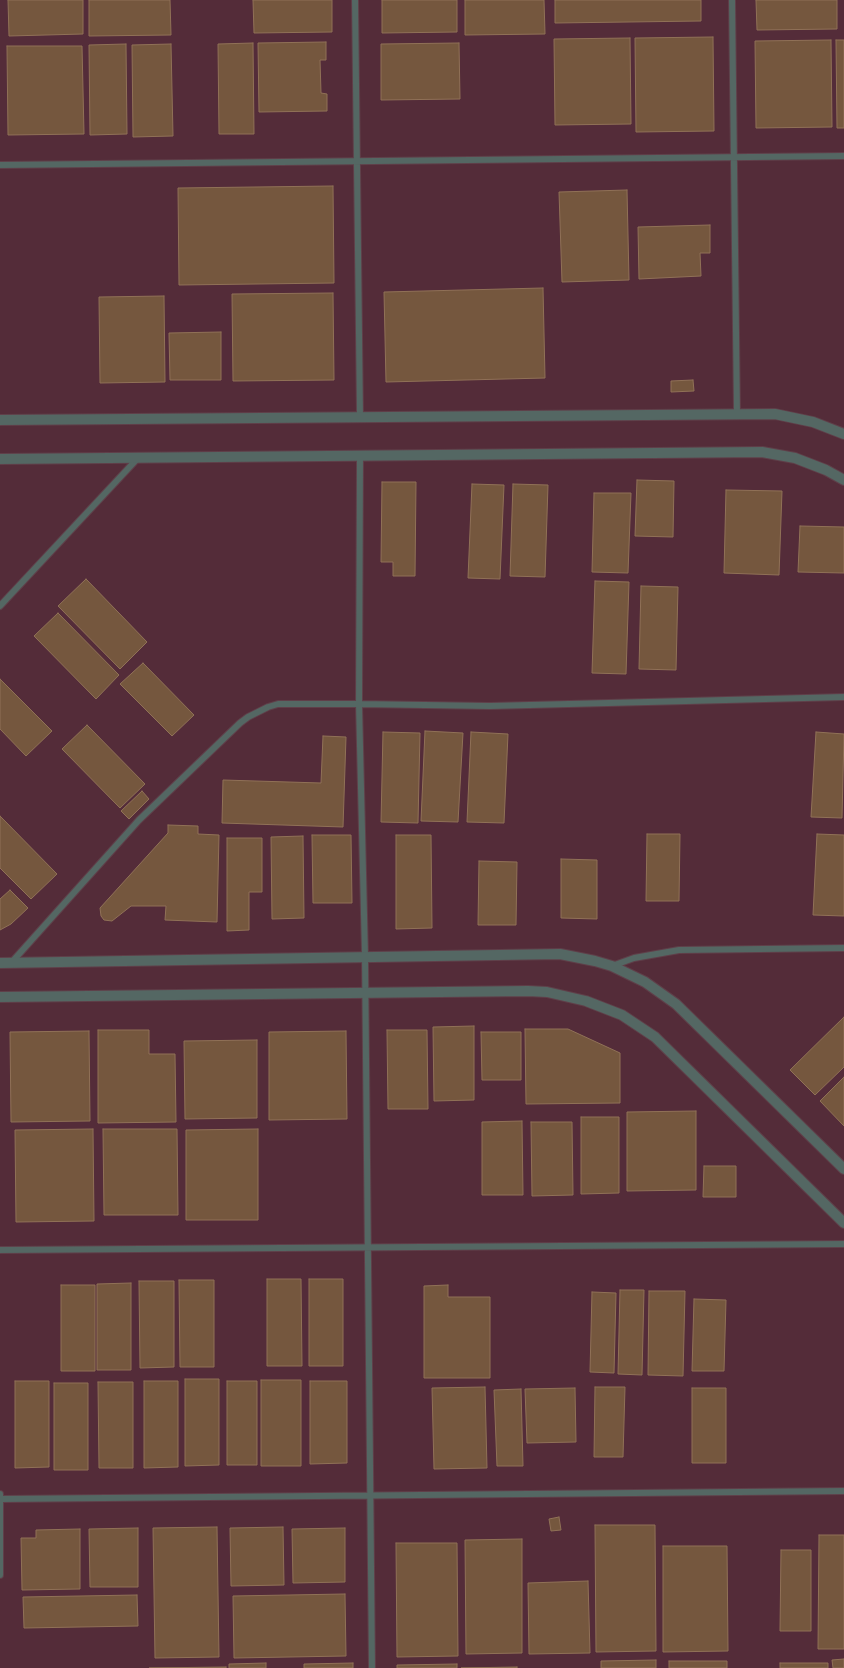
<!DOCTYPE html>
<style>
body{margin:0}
canvas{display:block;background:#44222d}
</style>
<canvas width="844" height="1668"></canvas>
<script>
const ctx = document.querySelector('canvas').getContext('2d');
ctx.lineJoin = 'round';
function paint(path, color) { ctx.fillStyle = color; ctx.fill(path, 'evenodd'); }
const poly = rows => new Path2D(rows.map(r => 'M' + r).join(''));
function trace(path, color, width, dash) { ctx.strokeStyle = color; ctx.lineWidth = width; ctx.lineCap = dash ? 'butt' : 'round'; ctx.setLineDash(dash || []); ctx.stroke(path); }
paint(poly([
 [0,0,844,0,844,1668,0,1668]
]), '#542c39');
const building = poly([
 [8,0,83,0,83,34,9,36,8,0],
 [89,0,170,0,171,35,89,36,89,0],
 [253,0,332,0,332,32,254,33,253,0],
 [382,0,457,0,457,32,382,33,382,0],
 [465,0,544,0,545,34,465,35,465,0],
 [555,0,701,0,701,21,555,23,555,0],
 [756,0,837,0,837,29,757,30,756,0],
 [713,37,714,131,636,132,635,38,713,37],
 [630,38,631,124,555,125,554,39,630,38],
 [831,40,832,127,756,128,755,41,831,40],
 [836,40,844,40,844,128,837,128,836,40],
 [326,42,326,60,320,60,321,93,327,94,327,111,259,112,258,43,326,42],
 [253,43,254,134,219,134,218,44,253,43],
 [459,43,460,99,381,100,381,44,459,43],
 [126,44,127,134,90,135,89,45,126,44],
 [171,44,173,136,133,137,132,45,171,44],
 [7,46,82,46,84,134,8,135,7,46],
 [333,186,334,283,179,285,178,188,333,186],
 [627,190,629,280,562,282,559,192,627,190],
 [710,225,710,253,700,253,701,276,639,279,638,227,710,225],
 [543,288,545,378,386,382,384,292,543,288],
 [333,293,334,380,233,381,232,294,333,293],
 [164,296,165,382,100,383,99,297,164,296],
 [221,332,221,380,170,380,169,333,221,332],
 [693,380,694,391,671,392,671,381,693,380],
 [637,480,674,481,673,537,635,536,637,480],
 [382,482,416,482,415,576,393,576,393,562,381,562,382,482],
 [472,484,504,485,500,579,468,578,472,484],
 [513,484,548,485,545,577,510,576,513,484],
 [726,490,782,491,779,575,724,573,726,490],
 [594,493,631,493,628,573,592,572,594,493],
 [800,526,844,527,844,573,798,572,800,526],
 [86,579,147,642,120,669,58,606,86,579],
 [595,581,629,582,626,674,592,673,595,581],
 [641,586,678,587,676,670,639,669,641,586],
 [58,613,119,675,96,699,34,636,58,613],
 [143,663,194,715,172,736,120,684,143,663],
 [0,679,52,731,26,756,0,729,0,679],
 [87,725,145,784,120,808,62,749,87,725],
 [425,731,463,733,458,822,421,821,425,731],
 [383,732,420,733,418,823,381,822,383,732],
 [471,732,508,734,504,823,467,822,471,732],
 [816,732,844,734,842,818,811,817,816,732],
 [323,736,346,737,343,827,222,823,223,780,321,783,323,736],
 [142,791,149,799,129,819,121,811,142,791],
 [0,816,57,874,31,899,0,868,0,816],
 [168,825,198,826,198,834,219,835,217,922,165,920,166,906,131,906,112,921,104,920,101,916,100,908,168,833,168,825],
 [647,834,680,834,679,901,646,901,647,834],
 [817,834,844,835,844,916,813,915,817,834],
 [312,835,351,835,352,903,313,903,312,835],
 [396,835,431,835,432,928,396,929,396,835],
 [303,836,304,918,272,919,271,837,303,836],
 [227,838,262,838,262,892,249,892,249,930,227,931,227,838],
 [561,859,597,860,597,919,561,918,561,859],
 [479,861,517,862,516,925,478,925,479,861],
 [10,890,28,908,11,924,0,930,0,899,10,890],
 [844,1017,844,1067,815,1095,790,1070,844,1017],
 [474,1026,474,1100,434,1101,433,1027,474,1026],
 [525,1029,568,1029,620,1053,620,1103,526,1104,525,1029],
 [98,1030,149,1030,149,1054,175,1054,176,1122,98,1123,98,1030],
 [387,1030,427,1030,428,1109,388,1109,387,1030],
 [89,1031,90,1121,11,1122,10,1032,89,1031],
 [346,1031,347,1119,269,1120,269,1032,346,1031],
 [481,1032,521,1032,521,1080,482,1080,481,1032],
 [257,1040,257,1118,185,1119,184,1041,257,1040],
 [844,1077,844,1126,820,1101,844,1077],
 [696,1111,696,1190,627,1191,627,1112,696,1111],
 [581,1117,619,1117,619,1193,581,1194,581,1117],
 [522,1121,523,1195,482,1195,482,1122,522,1121],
 [531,1122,572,1122,573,1195,532,1196,531,1122],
 [93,1129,94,1221,16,1222,15,1130,93,1129],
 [103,1129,177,1129,178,1215,104,1215,103,1129],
 [258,1129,258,1220,186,1220,186,1130,258,1129],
 [704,1166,736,1166,736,1197,703,1197,704,1166],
 [267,1279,301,1279,302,1366,267,1366,267,1279],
 [309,1279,343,1279,343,1366,309,1366,309,1279],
 [179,1280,214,1280,214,1367,180,1367,179,1280],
 [139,1281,174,1281,174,1367,140,1368,139,1281],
 [131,1283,131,1370,97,1370,97,1284,131,1283],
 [61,1285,95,1285,95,1371,61,1371,61,1285],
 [448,1285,448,1297,490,1297,490,1378,424,1378,424,1286,448,1285],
 [620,1290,644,1290,642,1375,618,1374,620,1290],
 [649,1291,685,1291,683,1376,648,1375,649,1291],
 [592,1292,616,1293,614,1373,590,1372,592,1292],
 [694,1299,726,1300,724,1371,692,1371,694,1299],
 [185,1379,219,1379,219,1465,185,1466,185,1379],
 [261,1380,301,1380,301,1466,261,1466,261,1380],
 [15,1381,49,1381,49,1467,15,1468,15,1381],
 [144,1381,178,1381,178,1467,144,1468,144,1381],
 [227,1381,257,1381,257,1465,227,1465,227,1381],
 [310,1381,347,1381,347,1463,310,1464,310,1381],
 [98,1382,133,1382,133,1468,99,1468,98,1382],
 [54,1383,88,1383,88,1470,54,1470,54,1383],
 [485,1387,487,1468,434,1469,432,1388,485,1387],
 [595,1387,625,1387,623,1457,594,1457,595,1387],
 [575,1388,576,1442,527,1443,525,1389,575,1388],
 [692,1388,726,1388,726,1463,692,1463,692,1388],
 [521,1389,523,1466,497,1466,494,1390,521,1389],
 [559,1517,561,1530,551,1531,549,1519,559,1517],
 [595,1525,655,1525,656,1651,596,1652,595,1525],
 [217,1527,219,1657,155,1658,153,1528,217,1527],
 [283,1527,284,1585,231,1586,230,1528,283,1527],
 [138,1528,138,1587,90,1587,89,1529,138,1528],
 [345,1528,345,1582,293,1583,292,1529,345,1528],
 [80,1529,80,1589,22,1590,21,1538,36,1538,36,1530,80,1529],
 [819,1535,844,1535,844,1649,818,1649,819,1535],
 [522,1539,522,1653,466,1654,465,1540,522,1539],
 [396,1543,457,1543,458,1656,397,1657,396,1543],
 [663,1546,727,1546,728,1651,663,1652,663,1546],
 [781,1550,811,1550,811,1631,780,1631,781,1550],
 [588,1581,590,1653,529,1654,528,1583,588,1581],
 [345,1594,346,1656,234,1658,233,1596,345,1594],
 [137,1595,138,1626,24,1628,23,1597,137,1595],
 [844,1659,844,1668,833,1668,832,1660,844,1659],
 [656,1660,656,1668,601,1668,601,1661,656,1660],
 [669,1661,727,1661,727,1668,669,1668,669,1661],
 [266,1663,266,1668,229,1668,229,1664,266,1663],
 [353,1663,353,1668,304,1668,304,1664,353,1663],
 [780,1663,828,1663,828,1668,780,1668,780,1663],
 [457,1664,457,1668,397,1668,397,1665,457,1664],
 [226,1667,226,1668,149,1668,226,1667],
 [517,1667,517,1668,461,1668,517,1667]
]);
paint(building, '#75573e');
trace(building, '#907157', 1);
const service = poly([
 [355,0,360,417],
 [732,0,737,414],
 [0,165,844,156],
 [360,455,359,704,365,956,372,1668],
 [0,606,138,458],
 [11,963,139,820,240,723,248,717,268,707,278,704,359,704,490,706,844,697],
 [612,966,634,958,679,950,844,948],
 [0,1250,844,1244],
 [0,1494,0,1575],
 [0,1499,844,1491]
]);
const minor = poly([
 [0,420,775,414,813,422,844,434],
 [0,459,762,452,795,458,826,470,844,480]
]);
const tertiary = poly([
 [0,963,560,954,595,961,612,966,645,982,676,1004,844,1169],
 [0,997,528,991,547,992,586,1001,622,1015,655,1037,844,1223]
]);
trace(service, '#5f3f49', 8);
trace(minor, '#5f3f49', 12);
trace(tertiary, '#5f3f49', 12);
trace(service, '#546763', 6);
trace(minor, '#546763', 10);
trace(tertiary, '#546763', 10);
</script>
